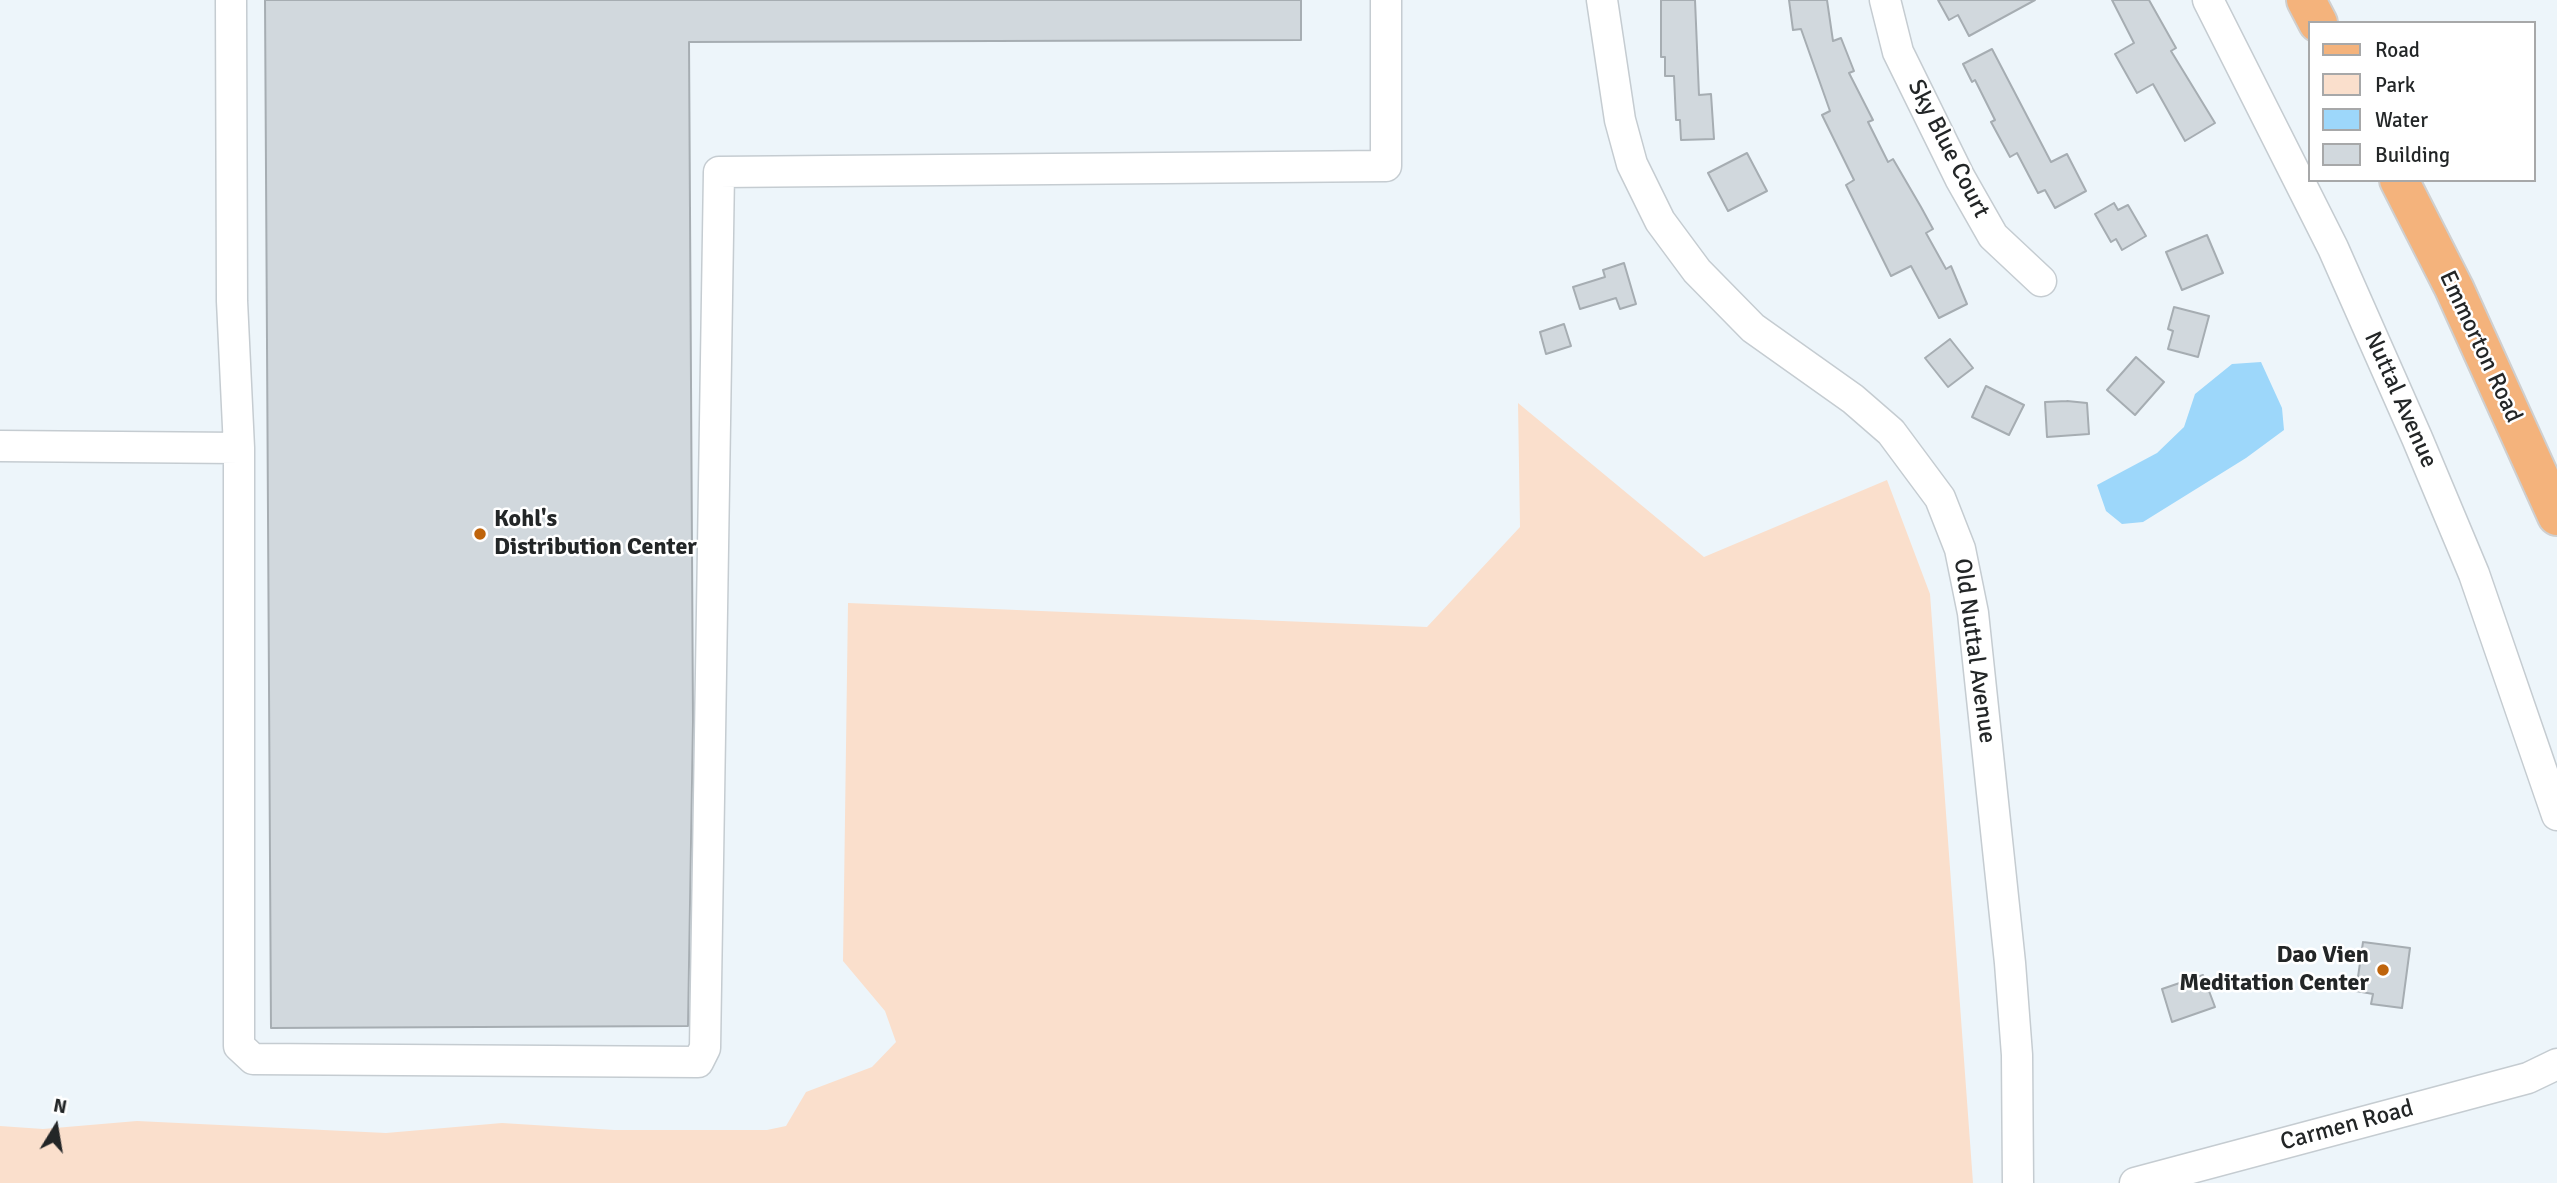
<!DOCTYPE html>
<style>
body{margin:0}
#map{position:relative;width:2557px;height:1183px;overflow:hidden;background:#edf5fa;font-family:Signika,sans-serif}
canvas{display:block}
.legend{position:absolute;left:2308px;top:21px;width:228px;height:161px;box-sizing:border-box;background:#fff;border:2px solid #a7a8a9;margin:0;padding:9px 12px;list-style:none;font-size:21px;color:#232627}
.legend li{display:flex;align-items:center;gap:14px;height:35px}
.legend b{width:35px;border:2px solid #a7a8a9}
.north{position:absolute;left:21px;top:1092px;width:70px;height:70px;-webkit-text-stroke:5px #fff;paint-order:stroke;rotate:11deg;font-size:19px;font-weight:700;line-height:28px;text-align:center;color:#232627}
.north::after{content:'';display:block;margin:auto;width:24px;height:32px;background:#232627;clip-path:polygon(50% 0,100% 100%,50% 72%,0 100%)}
</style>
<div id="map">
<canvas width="2557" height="1183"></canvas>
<ul class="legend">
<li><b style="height:9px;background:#f4b37c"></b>Road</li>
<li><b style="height:19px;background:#fadfcc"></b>Park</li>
<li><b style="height:19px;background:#9dd7fa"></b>Water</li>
<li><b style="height:19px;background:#d1d8dd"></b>Building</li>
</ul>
<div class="north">N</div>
</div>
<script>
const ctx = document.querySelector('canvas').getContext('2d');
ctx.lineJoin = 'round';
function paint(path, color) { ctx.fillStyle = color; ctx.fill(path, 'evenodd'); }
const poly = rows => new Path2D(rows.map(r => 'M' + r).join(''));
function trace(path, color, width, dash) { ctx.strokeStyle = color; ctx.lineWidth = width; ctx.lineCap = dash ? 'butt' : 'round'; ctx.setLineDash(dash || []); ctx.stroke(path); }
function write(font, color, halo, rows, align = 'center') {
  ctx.font = font + ' Signika,sans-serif'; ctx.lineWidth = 5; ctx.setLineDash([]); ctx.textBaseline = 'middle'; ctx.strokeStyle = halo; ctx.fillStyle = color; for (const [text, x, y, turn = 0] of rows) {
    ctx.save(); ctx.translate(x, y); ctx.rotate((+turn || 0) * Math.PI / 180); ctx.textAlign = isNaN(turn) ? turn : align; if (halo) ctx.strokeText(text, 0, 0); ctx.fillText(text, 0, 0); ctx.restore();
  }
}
paint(poly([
 [1518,403,1704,557,1887,480,1930,594,1973,1183,0,1183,0,1126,43,1129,137,1121,386,1133,502,1123,614,1130,767,1130,786,1126,806,1092,872,1067,896,1042,885,1011,843,961,848,603,1427,627,1520,527]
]), '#fadfcc');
paint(poly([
 [2261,362,2282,408,2284,430,2246,458,2143,522,2122,524,2106,511,2097,485,2157,453,2184,427,2195,394,2232,364]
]), '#9dd7fa');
const building = poly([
 [265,0,1301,0,1301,40,689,42,693,722,688,1026,271,1028,265,0],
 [1661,0,1695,0,1699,95,1711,94,1714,139,1681,140,1680,120,1676,120,1674,76,1665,76,1665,57,1661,57,1661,0],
 [1789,0,1827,0,1833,41,1841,38,1854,71,1849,73,1873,120,1868,122,1888,162,1893,159,1921,207,1933,229,1926,233,1946,269,1951,266,1967,304,1939,318,1911,266,1891,276,1846,185,1854,180,1822,115,1830,111,1801,29,1793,30,1789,0],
 [1938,0,2035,0,1969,36,1958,15,1949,20,1938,0],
 [2112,0,2149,0,2176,48,2171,51,2215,123,2185,141,2153,84,2137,93,2115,54,2134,43,2112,0],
 [1992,49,2051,162,2067,154,2086,191,2055,208,2045,190,2038,193,2017,153,2010,157,1991,122,1995,120,1975,80,1972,82,1963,64,1992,49],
 [1747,153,1767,191,1728,211,1708,173,1747,153],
 [2114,203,2118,210,2128,205,2146,236,2122,250,2116,239,2111,242,2095,214,2114,203],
 [2207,235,2223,273,2182,290,2166,252,2207,235],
 [1624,263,1636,304,1620,309,1616,298,1580,309,1573,287,1605,277,1603,270,1624,263],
 [2174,307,2209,316,2198,357,2168,349,2173,331,2168,329,2174,307],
 [1564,324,1571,346,1546,354,1540,332,1564,324],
 [1950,339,1973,368,1948,387,1925,358,1950,339],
 [2136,357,2164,382,2135,415,2107,390,2136,357],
 [1986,386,2024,405,2009,435,1972,417,1986,386],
 [2067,401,2087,403,2089,434,2047,437,2045,402,2067,401],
 [2363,942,2410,948,2402,1008,2371,1004,2373,994,2356,991,2363,942],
 [2203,975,2215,1007,2172,1022,2162,989,2203,975]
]);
paint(building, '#d1d8dd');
trace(building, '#a6adb2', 2);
const minor = poly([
 [231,0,232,301,239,448,239,1046,253,1059,698,1062,705,1048,719,172,1386,166,1386,0],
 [1602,0,1620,120,1632,164,1660,221,1697,271,1753,328,1853,399,1891,432,1940,498,1960,549,1973,613,2010,963,2017,1055,2018,1183],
 [1885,0,1898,52,1960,178,1993,236,2041,281],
 [2208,0,2333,248,2417,438,2474,574,2557,815],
 [0,446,239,448],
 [2135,1183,2528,1078,2557,1064]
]);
const major = poly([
 [2306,0,2318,23],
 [2399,180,2454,288,2557,516]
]);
trace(minor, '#c5ccd1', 33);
trace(major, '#cfcfcf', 42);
trace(minor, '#fff', 30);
trace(major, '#f4b37c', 38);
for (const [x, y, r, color] of [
 [480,534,7,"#bf640b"],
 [2383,970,7,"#bf640b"]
]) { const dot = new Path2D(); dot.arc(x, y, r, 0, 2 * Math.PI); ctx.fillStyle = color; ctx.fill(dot); trace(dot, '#fff', 2.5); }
write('24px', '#232627', '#fff', [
 ["Sky Blue Court",1948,149,63],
 ["Emmorton Road",2480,347,65],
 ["Nuttal Avenue",2400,400,66],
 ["Old Nuttal Avenue",1974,651,82],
 ["Carmen Road",2347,1126,-15]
]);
write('bold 24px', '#232627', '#fff', [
 ["Kohl's",494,520],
 ["Distribution Center",494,548],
 ["Dao Vien",2369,956,"right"],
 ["Meditation Center",2369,984,"right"]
], 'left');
</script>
